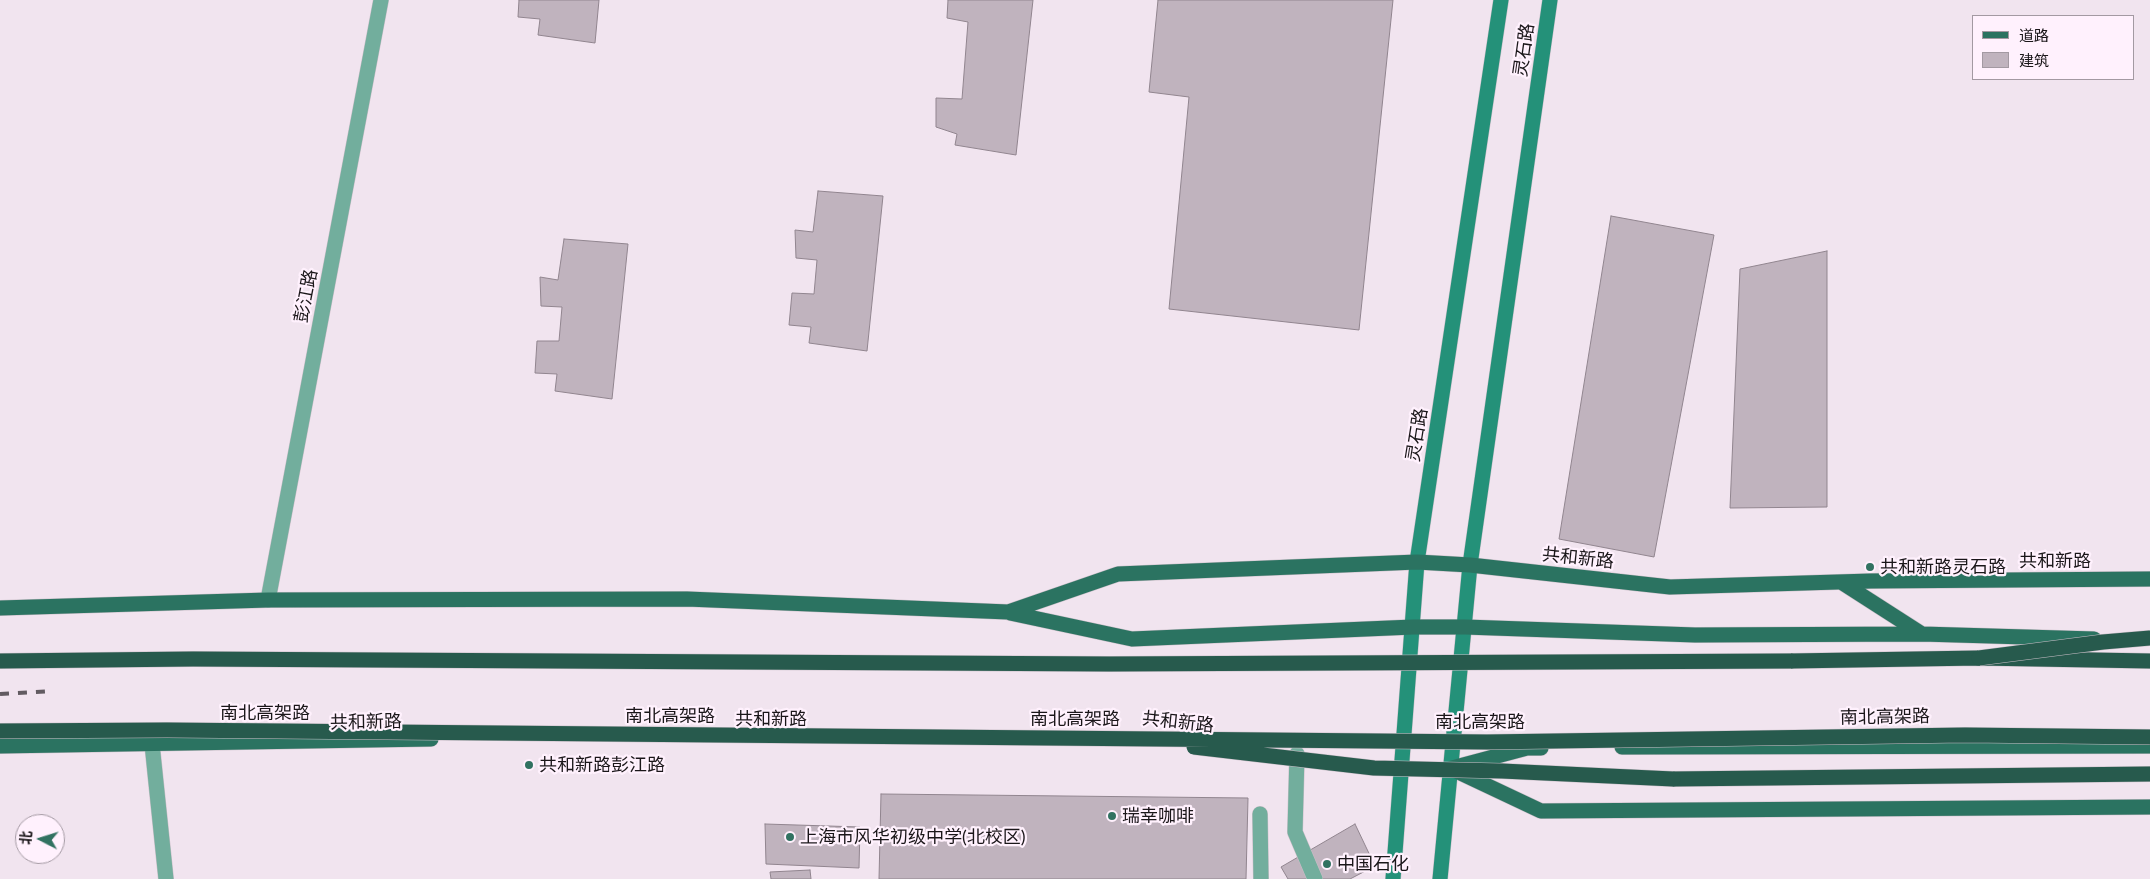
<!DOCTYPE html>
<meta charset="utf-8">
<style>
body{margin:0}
#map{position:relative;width:2150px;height:879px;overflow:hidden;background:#f1e4ef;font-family:Lato,"Noto Sans SC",sans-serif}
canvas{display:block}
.legend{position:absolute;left:1972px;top:15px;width:162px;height:65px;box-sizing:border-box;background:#fff1fd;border:1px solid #a399a2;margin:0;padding:6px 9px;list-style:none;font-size:15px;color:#1a1619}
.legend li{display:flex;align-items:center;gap:10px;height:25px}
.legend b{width:25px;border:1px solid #a399a2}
.north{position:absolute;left:15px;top:814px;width:50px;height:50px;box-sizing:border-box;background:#fff1fd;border:1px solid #a399a2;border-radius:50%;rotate:275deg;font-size:14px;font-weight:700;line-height:20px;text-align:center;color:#1a1619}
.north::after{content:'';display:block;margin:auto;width:18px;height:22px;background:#317261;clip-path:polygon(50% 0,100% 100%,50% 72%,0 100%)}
</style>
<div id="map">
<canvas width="2150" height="879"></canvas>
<ul class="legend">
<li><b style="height:6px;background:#2b7361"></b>道路</li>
<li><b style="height:14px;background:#c0b3be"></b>建筑</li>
</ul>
<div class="north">北</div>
</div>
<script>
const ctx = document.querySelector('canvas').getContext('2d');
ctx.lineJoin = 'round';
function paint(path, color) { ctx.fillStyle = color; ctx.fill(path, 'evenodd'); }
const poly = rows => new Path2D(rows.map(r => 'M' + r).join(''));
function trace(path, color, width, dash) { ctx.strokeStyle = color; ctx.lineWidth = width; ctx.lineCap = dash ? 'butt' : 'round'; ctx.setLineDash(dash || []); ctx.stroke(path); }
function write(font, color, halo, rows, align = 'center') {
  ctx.font = font + ' Lato,"Noto Sans SC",sans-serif'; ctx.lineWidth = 4.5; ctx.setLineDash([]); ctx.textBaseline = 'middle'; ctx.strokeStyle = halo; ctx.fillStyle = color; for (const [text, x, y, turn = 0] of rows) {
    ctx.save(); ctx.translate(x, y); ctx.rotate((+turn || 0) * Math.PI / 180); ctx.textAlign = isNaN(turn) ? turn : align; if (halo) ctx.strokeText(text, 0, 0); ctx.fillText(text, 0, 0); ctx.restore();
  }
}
const building = poly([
 [519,0,599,0,595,43,538,35,540,19,518,17,519,0],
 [948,0,1033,0,1016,155,955,145,957,134,936,127,936,98,962,99,968,22,947,18,948,0],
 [1158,0,1393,0,1359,330,1169,309,1189,97,1149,92,1158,0],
 [818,191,883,196,867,351,809,343,811,327,789,325,792,293,814,294,817,260,796,258,795,230,813,232,818,191],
 [1611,216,1714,235,1654,557,1559,539,1611,216],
 [564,239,628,244,612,399,555,391,557,374,535,373,537,341,559,341,562,307,541,306,540,277,558,280,564,239],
 [1827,251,1827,507,1730,508,1740,269,1827,251],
 [881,794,1248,798,1246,879,879,879,881,794],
 [765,824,860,827,859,868,766,864,765,824],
 [1355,824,1375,866,1350,879,1288,879,1281,867,1355,824],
 [810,870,811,879,771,879,770,872,810,870]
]);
paint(building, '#c0b3be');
trace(building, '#91858f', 1);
const lane = poly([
 [152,744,166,879],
 [1297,754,1295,832,1315,879],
 [1260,814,1261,879]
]);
const street = poly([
 [268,600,381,0]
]);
const secondary = poly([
 [1393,879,1417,562,1501,0],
 [1440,879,1470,565,1550,0]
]);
const primary = poly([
 [1841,582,1922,634],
 [0,608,268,600,687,599,1008,612,1118,574,1417,562,1470,565,1670,587,1871,581,2150,579],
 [1010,613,1132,639,1413,627,1465,627,1695,635,1922,634,2094,639],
 [0,746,431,739],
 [1622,747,2150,746],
 [1452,768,1527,748,1541,748],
 [1452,769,1541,811,2150,807]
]);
const highway = poly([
 [1791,661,1979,658,2150,661],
 [1673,779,2150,774]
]);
trace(lane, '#cabfc8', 16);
trace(street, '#cabfc8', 16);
trace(secondary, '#cabfc8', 16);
trace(primary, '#cabfc8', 16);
trace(highway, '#cabfc8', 16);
trace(lane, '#72ae9d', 15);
trace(street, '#72ae9d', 15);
trace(secondary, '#249179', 15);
trace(primary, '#2b7361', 15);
trace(highway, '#275a4d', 15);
trace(poly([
 [0,661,50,658],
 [0,694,52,691]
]), '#625b61', 4, [9, 9]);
const highwayBridge = poly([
 [1979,658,2103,642,2150,638],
 [0,661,193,659,1109,664,1791,661],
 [0,731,167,730,1487,742,1965,735,2150,737],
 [1194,747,1374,768,1502,771,1673,779]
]);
trace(highwayBridge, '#cabfc8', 16, []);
trace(highwayBridge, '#275a4d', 15);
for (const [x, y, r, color] of [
 [1870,567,5,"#317261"],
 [529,765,5,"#317261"],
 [1112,816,5,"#317261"],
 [790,837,5,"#317261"],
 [1327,864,5,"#317261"]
]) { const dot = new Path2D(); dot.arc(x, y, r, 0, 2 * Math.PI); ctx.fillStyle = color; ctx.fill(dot); trace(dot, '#fff1fd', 2); }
write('18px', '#1a1619', '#fff1fd', [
 ["灵石路",1524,50,-82],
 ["彭江路",306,296,-79],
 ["灵石路",1417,435,-81],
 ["共和新路",1578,558,6],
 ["共和新路",2055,561],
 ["南北高架路",265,713],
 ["南北高架路",670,716],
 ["南北高架路",1885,717,-1],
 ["共和新路",771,719],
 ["南北高架路",1075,719],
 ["共和新路",366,722,-1],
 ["共和新路",1178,722,6],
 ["南北高架路",1480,722]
]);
write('18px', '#1a1619', '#fff1fd', [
 ["共和新路灵石路",1880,567],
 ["共和新路彭江路",539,765],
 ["瑞幸咖啡",1122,816],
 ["上海市风华初级中学(北校区)",800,837],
 ["中国石化",1337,864]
], 'left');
</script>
